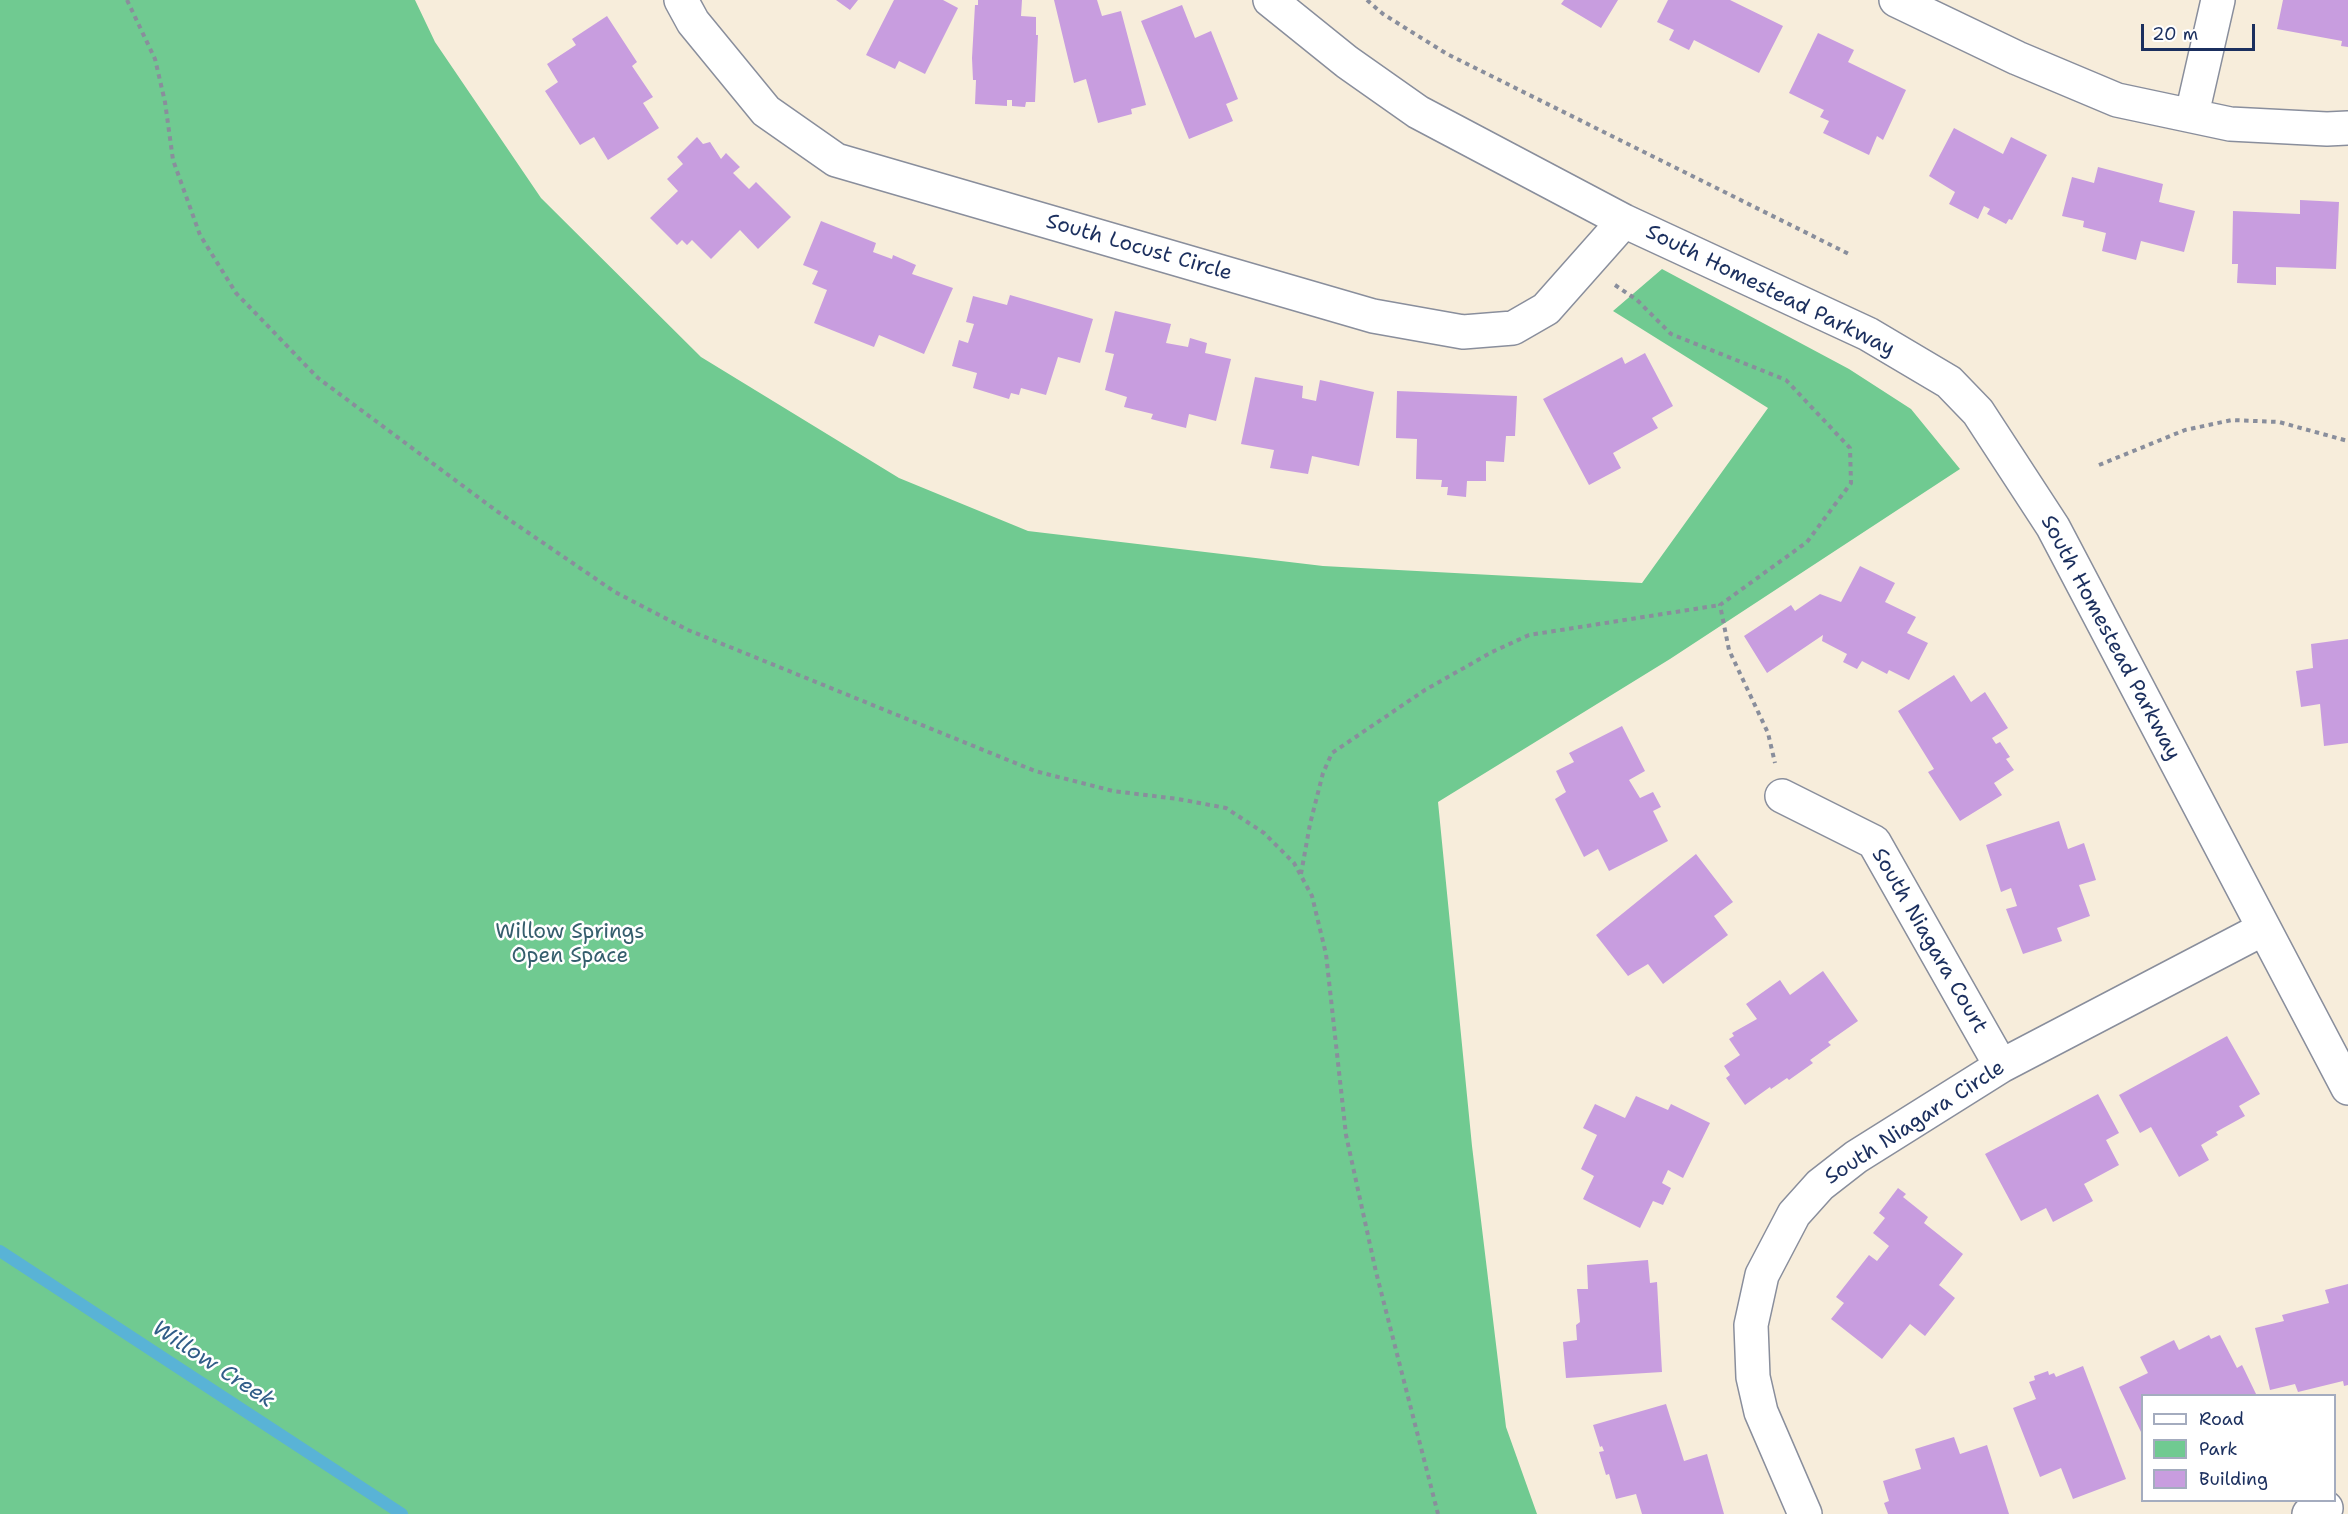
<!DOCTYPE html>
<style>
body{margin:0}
#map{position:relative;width:2348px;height:1514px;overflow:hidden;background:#f7eddb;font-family:"Shantell Sans",sans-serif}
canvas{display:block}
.legend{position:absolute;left:2141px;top:1394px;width:195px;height:108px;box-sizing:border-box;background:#fff;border:2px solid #a4acbf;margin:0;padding:8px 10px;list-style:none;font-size:18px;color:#1b2f5e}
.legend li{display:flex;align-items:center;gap:12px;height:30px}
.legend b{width:30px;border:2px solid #a4acbf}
.scale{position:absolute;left:2141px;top:24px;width:114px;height:27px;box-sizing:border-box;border:3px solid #1b2f5e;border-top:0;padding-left:8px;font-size:18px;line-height:21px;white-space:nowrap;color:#1b2f5e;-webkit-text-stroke:4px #fff;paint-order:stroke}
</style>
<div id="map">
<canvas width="2348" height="1514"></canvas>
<ul class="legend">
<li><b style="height:8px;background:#fff"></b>Road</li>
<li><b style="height:16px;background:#70ca91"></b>Park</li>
<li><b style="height:16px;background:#c89ddf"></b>Building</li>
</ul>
<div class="scale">20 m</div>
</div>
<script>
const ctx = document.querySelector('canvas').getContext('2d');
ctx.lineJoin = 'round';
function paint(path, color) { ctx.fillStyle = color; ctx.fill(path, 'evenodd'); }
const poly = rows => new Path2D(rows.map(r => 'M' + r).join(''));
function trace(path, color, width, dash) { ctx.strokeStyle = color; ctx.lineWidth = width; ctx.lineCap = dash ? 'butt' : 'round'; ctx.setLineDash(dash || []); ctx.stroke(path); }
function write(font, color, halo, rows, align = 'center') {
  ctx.font = font + ' "Shantell Sans",sans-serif'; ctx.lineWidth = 5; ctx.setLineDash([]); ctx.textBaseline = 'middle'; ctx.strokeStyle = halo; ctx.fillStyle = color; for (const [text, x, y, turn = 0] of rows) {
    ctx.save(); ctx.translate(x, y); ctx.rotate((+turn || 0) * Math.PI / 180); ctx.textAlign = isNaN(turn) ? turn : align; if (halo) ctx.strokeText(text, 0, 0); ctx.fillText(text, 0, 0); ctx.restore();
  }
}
paint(poly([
 [0,0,415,0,435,42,541,198,701,357,899,478,1028,531,1323,566,1642,583,1768,408,1613,311,1662,269,1849,369,1911,409,1960,469,1670,659,1438,802,1472,1146,1506,1427,1537,1514,0,1514]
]), '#70ca91');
trace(poly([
 [0,1251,402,1514]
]), '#59b3d6', 12);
paint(poly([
 [836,0,858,0,850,10],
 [894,0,943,0,958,8,925,74,899,61,895,69,866,55],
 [978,0,1022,0,1021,16,1036,17,1036,35,1038,35,1035,102,1026,102,1025,107,1012,106,1012,100,1007,100,1007,106,975,104,976,80,973,80,972,58,975,5,978,5],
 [1054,0,1097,0,1102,16,1121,11,1146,105,1131,109,1132,114,1098,123,1086,79,1074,83],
 [1564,0,1618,0,1601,28,1561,4],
 [1668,0,1730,0,1783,26,1759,73,1694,40,1689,50,1669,40,1674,30,1657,22],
 [2283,0,2348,0,2348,47,2341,46,2342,41,2277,29],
 [1182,5,1195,38,1211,31,1238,99,1226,104,1233,121,1189,139,1141,21],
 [607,16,637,62,632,66,653,97,643,103,659,128,608,160,594,137,580,145,545,91,558,82,547,64,576,45,572,39],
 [1818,33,1854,50,1848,62,1906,90,1883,140,1877,136,1869,155,1823,133,1829,121,1820,117,1824,110,1789,93],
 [1954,128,2003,154,2011,137,2047,155,2012,220,2009,219,2006,224,1987,214,1990,209,1984,206,1978,219,1949,204,1955,192,1929,176],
 [697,137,703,144,710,142,721,159,726,153,740,167,733,173,749,189,756,182,791,217,758,249,740,230,711,259,692,240,687,245,682,240,677,245,650,218,678,191,667,179,683,164,677,157],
 [2098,167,2163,184,2159,202,2195,211,2184,252,2141,241,2136,260,2102,251,2106,233,2083,227,2084,221,2062,216,2072,177,2094,183],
 [2300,200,2339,202,2336,269,2276,267,2276,285,2237,283,2238,264,2232,264,2233,211,2300,214],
 [821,221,876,243,873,252,892,259,893,255,916,265,912,274,953,288,924,354,879,335,874,347,814,323,827,290,812,284,818,271,803,265],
 [1010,295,1093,319,1080,363,1058,357,1046,395,1021,388,1019,395,1011,393,1009,399,973,388,977,373,952,366,959,340,968,343,974,324,966,322,973,296,1007,305],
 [1115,311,1171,324,1166,343,1188,347,1190,338,1207,343,1205,353,1231,359,1216,421,1189,414,1186,428,1151,419,1153,414,1124,407,1127,397,1105,390,1114,354,1105,352],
 [1645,353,1673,406,1652,418,1658,428,1613,453,1621,468,1589,485,1543,399,1622,357,1625,364],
 [1255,377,1303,386,1302,398,1316,401,1320,380,1374,392,1359,466,1312,456,1308,474,1270,468,1274,450,1241,444],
 [1397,391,1517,396,1515,436,1506,436,1504,462,1486,461,1486,481,1467,481,1466,497,1447,495,1448,487,1441,487,1442,480,1416,479,1417,439,1396,438],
 [1860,566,1895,583,1885,602,1916,617,1907,633,1928,643,1909,680,1889,670,1887,674,1862,661,1857,669,1843,662,1847,654,1822,641,1823,635,1767,673,1744,636,1791,605,1795,611,1820,594,1841,602],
 [2348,639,2348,743,2324,746,2320,704,2301,707,2296,671,2313,668,2311,644],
 [1954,675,1971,702,1985,692,2008,728,1992,738,1996,744,2000,742,2010,757,2006,759,2014,770,1994,783,2002,795,1960,821,1928,772,1934,769,1898,711],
 [1622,726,1645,771,1629,780,1640,798,1653,792,1661,807,1653,811,1668,841,1609,871,1598,849,1584,857,1555,799,1566,792,1556,771,1574,762,1569,753],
 [2059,821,2068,849,2084,843,2096,880,2079,885,2090,916,2057,928,2062,941,2023,954,2006,909,2017,906,2011,888,2001,892,1986,845],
 [1696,854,1733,902,1714,916,1728,935,1663,984,1648,964,1628,976,1596,935],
 [1823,971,1858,1021,1828,1042,1831,1045,1810,1060,1813,1063,1789,1080,1787,1078,1771,1089,1770,1087,1745,1105,1726,1078,1730,1075,1724,1066,1740,1055,1729,1039,1734,1036,1732,1033,1757,1019,1746,1004,1780,980,1790,995],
 [2227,1036,2260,1094,2239,1106,2245,1116,2216,1132,2218,1135,2201,1145,2209,1160,2179,1177,2151,1127,2140,1133,2119,1095],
 [2098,1094,2119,1133,2106,1140,2119,1165,2084,1184,2093,1201,2053,1222,2046,1208,2021,1221,1985,1154],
 [1636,1096,1668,1110,1671,1104,1710,1123,1683,1178,1668,1170,1662,1183,1671,1188,1663,1205,1653,1201,1640,1228,1583,1199,1594,1176,1581,1169,1597,1135,1583,1128,1595,1104,1625,1118],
 [1898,1188,1906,1194,1903,1197,1928,1217,1924,1223,1963,1254,1939,1285,1955,1298,1925,1336,1910,1324,1882,1359,1831,1319,1844,1303,1836,1297,1869,1255,1877,1261,1889,1246,1873,1233,1885,1218,1879,1213],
 [1648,1260,1650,1283,1657,1282,1662,1372,1566,1378,1563,1342,1577,1340,1576,1325,1580,1322,1577,1289,1588,1289,1587,1265],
 [2348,1284,2348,1385,2344,1386,2343,1381,2298,1392,2295,1384,2270,1390,2255,1328,2284,1321,2282,1315,2329,1303,2325,1290],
 [2209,1335,2211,1339,2220,1335,2237,1368,2242,1365,2257,1396,2142,1396,2142,1434,2119,1387,2148,1373,2140,1357,2174,1340,2179,1350],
 [2083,1366,2126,1479,2073,1499,2061,1468,2040,1477,2013,1408,2036,1399,2029,1382,2035,1380,2034,1376,2048,1371,2049,1375,2054,1373,2056,1377],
 [1666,1404,1684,1461,1707,1454,1724,1514,1642,1514,1636,1494,1616,1499,1609,1474,1606,1475,1599,1452,1604,1451,1602,1446,1600,1447,1593,1425],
 [1954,1437,1960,1454,1987,1445,2009,1514,1888,1514,1884,1503,1889,1501,1883,1481,1921,1469,1915,1449]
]), '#c89ddf');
const street = poly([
 [681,0,693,22,766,111,836,160,1373,316,1463,332,1513,328,1546,309,1624,221],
 [1270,0,1347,62,1418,112,1624,221,1868,334,1949,382,1978,412,2053,527,2348,1088],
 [1896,0,2017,58,2117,100,2230,124,2327,129,2348,128],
 [2192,114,2218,0],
 [1782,796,1874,842,2001,1066],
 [1805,1514,1761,1412,1753,1377,1751,1325,1762,1275,1794,1214,1820,1185,1856,1157,2001,1066,2263,929],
 [2309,1514,2326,1508]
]);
trace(street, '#898e9c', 36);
trace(poly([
 [127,0,155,59,165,102,173,160,200,235,236,293,318,378,498,512,615,592,688,630,1035,771,1113,791,1178,799,1226,808,1264,833,1294,863,1312,896,1326,954,1346,1135,1376,1272,1438,1514],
 [1367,0,1383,14,1447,54,1851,255],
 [1615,285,1637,300,1671,334,1786,380,1850,448,1851,483,1807,542,1720,605,1729,650,1768,733,1775,763],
 [2099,465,2185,430,2232,420,2279,422,2348,441],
 [1301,874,1310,824,1323,773,1332,753,1425,690,1492,652,1529,635,1720,605]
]), '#898e9c', 4, [4.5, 4.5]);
trace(street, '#fff', 33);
write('21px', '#1b2f5e', '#fff', [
 ["South Locust Circle",1139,248,16],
 ["South Homestead Parkway",1770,291,26],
 ["South Homestead Parkway",2110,638,62],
 ["South Niagara Court",1929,941,60],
 ["South Niagara Circle",1915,1123,-33]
]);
write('21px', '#355e6d', '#fff', [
 ["Willow Springs",570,933],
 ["Open Space",570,957]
]);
write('italic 22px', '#315d88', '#fff', [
 ["Willow Creek",213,1365,33]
]);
</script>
